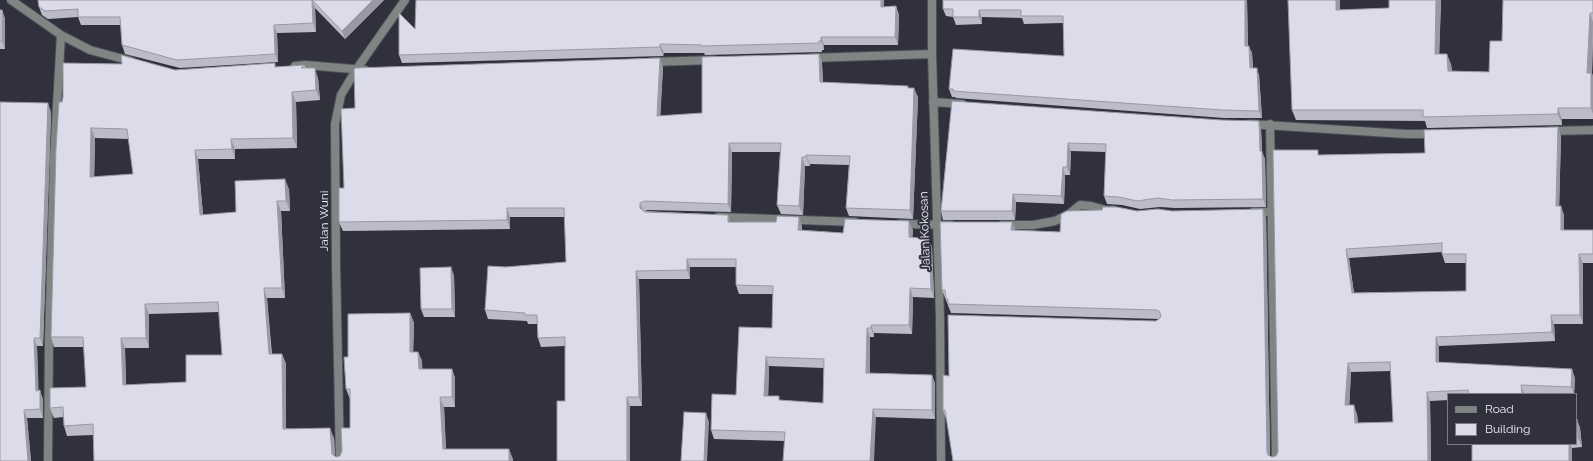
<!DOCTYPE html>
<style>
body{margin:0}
#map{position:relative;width:1593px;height:461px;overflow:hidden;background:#31313d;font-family:Raleway,sans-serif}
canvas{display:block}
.legend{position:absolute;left:1447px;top:393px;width:130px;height:52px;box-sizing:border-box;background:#31313d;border:1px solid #7c7c86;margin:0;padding:5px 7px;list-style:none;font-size:12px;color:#ececf4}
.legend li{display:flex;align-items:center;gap:8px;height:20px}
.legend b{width:20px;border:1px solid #7c7c86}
</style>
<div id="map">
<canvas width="1593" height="461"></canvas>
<ul class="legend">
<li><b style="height:5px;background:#7f8582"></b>Road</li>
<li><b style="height:11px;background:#dbdbea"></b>Building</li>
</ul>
</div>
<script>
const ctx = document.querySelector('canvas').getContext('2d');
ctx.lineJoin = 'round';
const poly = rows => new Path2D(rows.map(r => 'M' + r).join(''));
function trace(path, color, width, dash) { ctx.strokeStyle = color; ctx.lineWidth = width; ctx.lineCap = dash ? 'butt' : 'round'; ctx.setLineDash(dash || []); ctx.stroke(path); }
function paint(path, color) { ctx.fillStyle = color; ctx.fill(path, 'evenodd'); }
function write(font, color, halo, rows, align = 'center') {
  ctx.font = font + ' Raleway,sans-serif'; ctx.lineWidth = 4; ctx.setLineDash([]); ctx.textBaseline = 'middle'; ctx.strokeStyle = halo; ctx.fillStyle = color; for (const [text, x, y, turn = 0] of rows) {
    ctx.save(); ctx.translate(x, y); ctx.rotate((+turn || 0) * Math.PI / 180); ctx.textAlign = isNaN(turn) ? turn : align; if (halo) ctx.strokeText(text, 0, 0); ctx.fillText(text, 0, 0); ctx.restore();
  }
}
const minor = poly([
 [11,0,61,35],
 [932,0,932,54,940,318,941,461],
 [811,58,932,54],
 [651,62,713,60],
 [295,66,305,65,365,70],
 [933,102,962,104],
 [1249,124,1406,134,1433,134],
 [1270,124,1276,461],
 [1549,131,1593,130],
 [1253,212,1272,212],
 [718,217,855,222],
 [900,224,951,225],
 [1002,225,1033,225,1055,221,1069,214,1080,205,1091,206,1106,210,1113,210],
 [48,461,49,340,54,158,61,35,90,50,131,61],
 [340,461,336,264,335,124,341,95,356,70,405,0]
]);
trace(minor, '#4f4f5a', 10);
trace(minor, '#7f8582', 8);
paint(poly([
 [38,0,384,0,345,39,315,8,316,32,277,33,278,62,180,68,125,54,122,45,121,25,81,25,78,17,48,19,42,15,39,7],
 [884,0,884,7,896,6,899,15,898,45,824,45,824,50,822,50,822,52,705,55,704,53,664,53,663,56,402,63,399,55,415,29],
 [1247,0,1248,46,1252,53,1253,68,1259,75,1262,118,1224,118,956,98,955,97,952,97,949,89,1064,56,1063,23,1024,24,1022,18,982,17,982,24,956,25,953,17,946,16,943,9],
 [1389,0,1441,0,1439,54,1451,64,1452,71,1489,72,1502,41,1593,0,1593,40,1592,73,1593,77,1593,119,1562,119,1562,125,1427,128,1425,121,1296,120,1292,110,1340,10,1389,8],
 [0,10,2,10,5,19,5,49,0,49],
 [819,54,822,63,823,82,909,88,918,97,913,219,849,216,846,208,849,165,810,164,810,166,805,166,803,215,781,214,777,205,780,152,732,152,731,212,648,210,644,211,728,215,730,222,802,226,802,230,843,233,913,230,912,237,932,247,934,298,913,297,912,334,874,333,874,337,870,337,870,373,932,375,935,384,935,419,876,417,785,441,714,439,711,430,736,395,772,328,773,294,739,294,736,285,736,267,690,267,690,279,639,279,642,406,630,406,630,461,557,461,565,401,565,346,541,347,538,338,537,324,528,324,527,321,488,319,485,310,506,267,566,262,565,217,510,217,510,229,343,231,339,222,355,108,663,67,660,116,702,113],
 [769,366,824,368,823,403,780,400,768,396],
 [304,65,306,68,318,78,320,100,296,102,297,148,235,149,235,159,198,159,203,215,236,212,289,189,290,211,281,211,285,298,267,298,272,354,282,354,286,364,286,428,334,438,335,456,336,457,340,456,342,451,350,428,350,399,346,389,348,357,410,313,414,323,413,352,418,352,422,361,422,369,452,369,455,378,455,407,444,407,446,449,513,459,513,461,94,461,93,435,67,436,64,426,64,417,54,418,50,408,86,387,84,347,54,347,51,337,62,102,175,70,276,67],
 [95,138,129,139,133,174,94,177],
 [219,312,222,355,186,382,126,385,125,348,149,348,149,314],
 [952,101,1261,129,1262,152,1265,159,1266,207,1175,208,1160,207,1140,209,1122,205,1107,204,1104,196,1106,152,1071,151,1070,175,1065,175,1064,204,1016,202,1015,220,943,220,941,211],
 [51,112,43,346,37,346,38,390,43,399,43,418,27,418,31,461,0,461],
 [1561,136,1559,206,1564,215,1564,230,1593,230,1593,263,1583,263,1583,324,1554,324,1555,341,1439,346,1439,362,1575,378,1574,394,1448,394,1448,400,1430,401,1431,461,953,461,947,419,946,419,943,410,949,376,1156,321,1159,319,951,313,942,290,1012,222,1015,230,1060,232,1137,211,1172,211,1266,218,1270,456,1272,457,1276,456,1278,452,1320,155,1425,153],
 [1442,252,1442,254,1445,263,1466,263,1466,291,1354,293,1349,258],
 [1391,371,1393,422,1358,423,1357,414,1349,405,1351,372],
 [454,275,455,317,424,317,421,309],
 [1576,419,1580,428,1582,447,1572,448,1472,444,1576,444]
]), '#bcbcc9');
paint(poly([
 [312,0,315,8,316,32,313,23],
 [373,0,384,0,345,39,342,31],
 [881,0,884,0,884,15,881,7],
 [1245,0,1247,0,1248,54,1245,46],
 [1336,0,1340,0,1340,21,1336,10],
 [1436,0,1441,0,1439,65,1435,54],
 [896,6,899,15,898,45,895,37],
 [2,10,5,19,5,49,2,41],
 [979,10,982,17,982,24,979,17],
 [1590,13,1593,22,1592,73,1593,77,1593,114,1591,108,1587,73],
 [274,25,277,33,278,62,275,54],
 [821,37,824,45,824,50,821,41],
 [660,44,664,53,663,56,660,47],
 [1249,46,1252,53,1253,75,1250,68],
 [819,54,822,63,823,91,820,82],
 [1447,54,1451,64,1452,82,1448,71],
 [660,58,663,67,660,125,657,116],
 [315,68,318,78,320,100,316,90],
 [1257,68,1259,75,1262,118,1259,111],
 [914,88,918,97,913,219,910,210],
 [292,92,296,102,297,148,293,138],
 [48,103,51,112,43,346,40,338],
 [1558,108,1562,119,1562,125,1558,114],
 [1259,121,1261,129,1262,152,1265,159,1266,207,1263,199,1260,151],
 [1558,127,1561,136,1559,215,1556,206],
 [91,128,95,138,94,187,90,177],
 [231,139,235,149,235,159,232,149],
 [729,143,732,152,731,212,728,204],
 [1068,143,1071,151,1070,175,1067,167],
 [195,150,198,159,204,225,200,215],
 [806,155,810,164,810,166,806,157],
 [802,157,805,166,803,215,799,206],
 [1063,167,1065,175,1064,204,1061,196],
 [285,179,289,189,290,211,286,201],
 [1013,194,1016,202,1015,220,1012,211],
 [277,201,281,211,285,298,282,288],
 [640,203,644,212,640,208],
 [1561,206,1564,215,1564,239,1561,230],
 [507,208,510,217,510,229,507,220],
 [1263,209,1266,218,1270,461,1267,452],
 [728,215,731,223,728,222],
 [799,217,802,226,801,239,798,230],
 [909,221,913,230,912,246,909,237],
 [1012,222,1015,230,1011,230],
 [929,239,932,247,934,298,931,289],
 [1346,249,1349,258,1355,302,1352,293],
 [1579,254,1583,263,1583,324,1580,315],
 [687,259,690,267,690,279,687,270],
 [451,267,454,275,455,317,452,309],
 [636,271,639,279,642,406,639,397],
 [264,288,267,298,272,364,269,354],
 [910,288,913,297,912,334,909,325],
 [145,304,149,314,149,348,146,338],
 [410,313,414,323,413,362,410,352],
 [1551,315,1554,324,1555,341,1552,332],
 [871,325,874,333,874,337,871,328],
 [867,328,870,337,870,382,866,373],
 [1436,337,1439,346,1439,371,1436,362],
 [34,338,37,346,39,399,36,391],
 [121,338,125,348,126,395,123,385],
 [418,352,422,361,423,378,419,369],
 [282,354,286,364,286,438,283,429],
 [766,357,769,366,768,404,764,396],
 [1348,363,1351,372,1349,414,1345,405],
 [452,369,455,378,455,407,452,397],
 [1572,369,1575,378,1574,394,1571,387],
 [932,375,935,384,935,419,932,410],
 [1521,385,1524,394,1522,394],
 [40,390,43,399,43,418,40,409],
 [1427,392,1430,401,1431,461,1428,461],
 [440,397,444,407,446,459,443,449],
 [627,397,630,406,630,461,627,461],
 [1354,405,1357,414,1359,432,1355,423],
 [873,409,876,417,874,461,870,461],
 [24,410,27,418,31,461,28,461],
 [706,413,709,422,707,461,704,461],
 [1577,419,1580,428,1582,447,1578,438],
 [330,428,334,438,335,461,332,454],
 [1569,444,1570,444,1572,448,1572,461,1569,461],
 [509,449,513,459,513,461,509,461]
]), '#9999a4');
const building = poly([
 [38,0,373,0,342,31,312,0,313,23,274,25,275,54,177,60,122,45,120,17,78,17,78,9,45,11,39,7,38,0],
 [416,0,881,0,881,7,896,6,895,37,821,37,821,41,819,41,819,43,702,46,702,45,660,44,660,47,399,55,399,13,415,29,416,0],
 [943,0,1245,0,1245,46,1249,46,1250,68,1257,68,1259,111,1222,110,953,91,953,89,949,89,953,49,1064,56,1063,16,1021,16,1021,10,979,10,979,17,953,17,953,9,943,9,943,0],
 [1288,0,1336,0,1336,10,1389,8,1389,0,1436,0,1435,54,1447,54,1448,71,1489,72,1490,41,1502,41,1503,0,1593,0,1593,13,1590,13,1587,73,1591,73,1591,108,1558,108,1558,114,1423,117,1423,110,1292,110,1288,0],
 [0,10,2,10,2,41,0,41,0,10],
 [819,54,820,82,908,86,908,88,914,88,910,210,846,208,850,156,806,155,806,157,802,157,799,206,777,205,781,143,729,143,728,204,645,201,640,203,640,208,645,212,728,215,728,222,776,222,777,216,799,217,798,230,843,233,845,219,909,221,909,237,929,239,931,289,910,288,909,325,871,325,871,328,867,328,866,373,932,375,932,410,873,409,870,461,783,461,785,432,711,430,712,394,736,395,739,327,772,328,773,286,736,285,736,259,687,259,687,270,636,271,639,397,627,397,627,461,557,461,557,401,565,401,565,337,538,338,537,315,525,315,525,313,485,310,488,266,506,267,566,262,564,208,507,208,507,220,339,222,339,188,344,188,341,109,355,108,354,70,355,68,660,58,657,116,702,113,702,57,819,54],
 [766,357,824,359,823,403,779,400,779,396,764,396,766,357],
 [121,55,175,70,275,63,275,67,304,65,301,68,315,68,316,90,292,92,293,138,231,139,232,149,195,150,200,215,236,212,235,181,285,179,286,201,277,201,282,288,264,288,269,354,282,354,283,429,330,428,332,454,336,457,340,456,342,451,341,428,350,428,350,389,346,389,344,357,348,357,348,314,410,313,410,352,418,352,419,369,452,369,452,397,440,397,443,449,509,449,509,461,94,461,93,424,64,426,63,407,50,408,50,388,86,387,83,337,51,337,56,148,59,102,62,102,63,97,63,63,122,64,121,55],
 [91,128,127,129,133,174,90,177,91,128],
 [218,302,222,355,186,355,186,382,123,385,121,338,146,338,145,304,218,302],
 [952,101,1221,120,1259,121,1260,151,1262,151,1263,199,1172,200,1158,198,1137,201,1119,197,1104,196,1106,144,1068,143,1067,167,1063,167,1061,196,1013,194,1012,211,941,211,952,101],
 [0,102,48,103,40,338,34,338,36,391,40,390,40,409,24,410,28,461,0,461,0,102],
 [1558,127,1556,206,1561,206,1561,230,1593,230,1593,254,1579,254,1580,315,1551,315,1552,332,1436,337,1436,362,1572,369,1571,387,1521,385,1522,394,1469,394,1468,390,1427,392,1428,461,953,461,945,410,943,410,943,375,949,376,948,315,1156,321,1160,318,1161,315,1159,311,1156,310,948,304,948,299,946,299,945,290,942,290,940,222,1012,222,1011,230,1060,232,1061,214,1067,211,1102,210,1103,207,1117,207,1137,211,1158,209,1172,211,1263,209,1267,452,1268,455,1272,457,1276,456,1278,452,1273,150,1318,150,1318,155,1425,153,1424,130,1558,127],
 [1442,243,1442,254,1466,254,1466,291,1352,293,1346,249,1442,243],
 [1390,362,1393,422,1355,423,1354,405,1345,405,1348,363,1390,362],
 [451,267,452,309,421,309,420,268,451,267],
 [684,412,706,413,704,461,681,461,684,412],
 [1576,419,1577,419,1578,438,1576,438,1576,419],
 [1472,444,1569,444,1569,461,1472,461,1472,444]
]);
paint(building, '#dbdbea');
trace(building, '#9999a4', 1);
write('12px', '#ececf4', '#31313d', [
 ["Jalan Wuni",324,221,-90],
 ["Jalan Kokosan",925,231,-92]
]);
</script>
